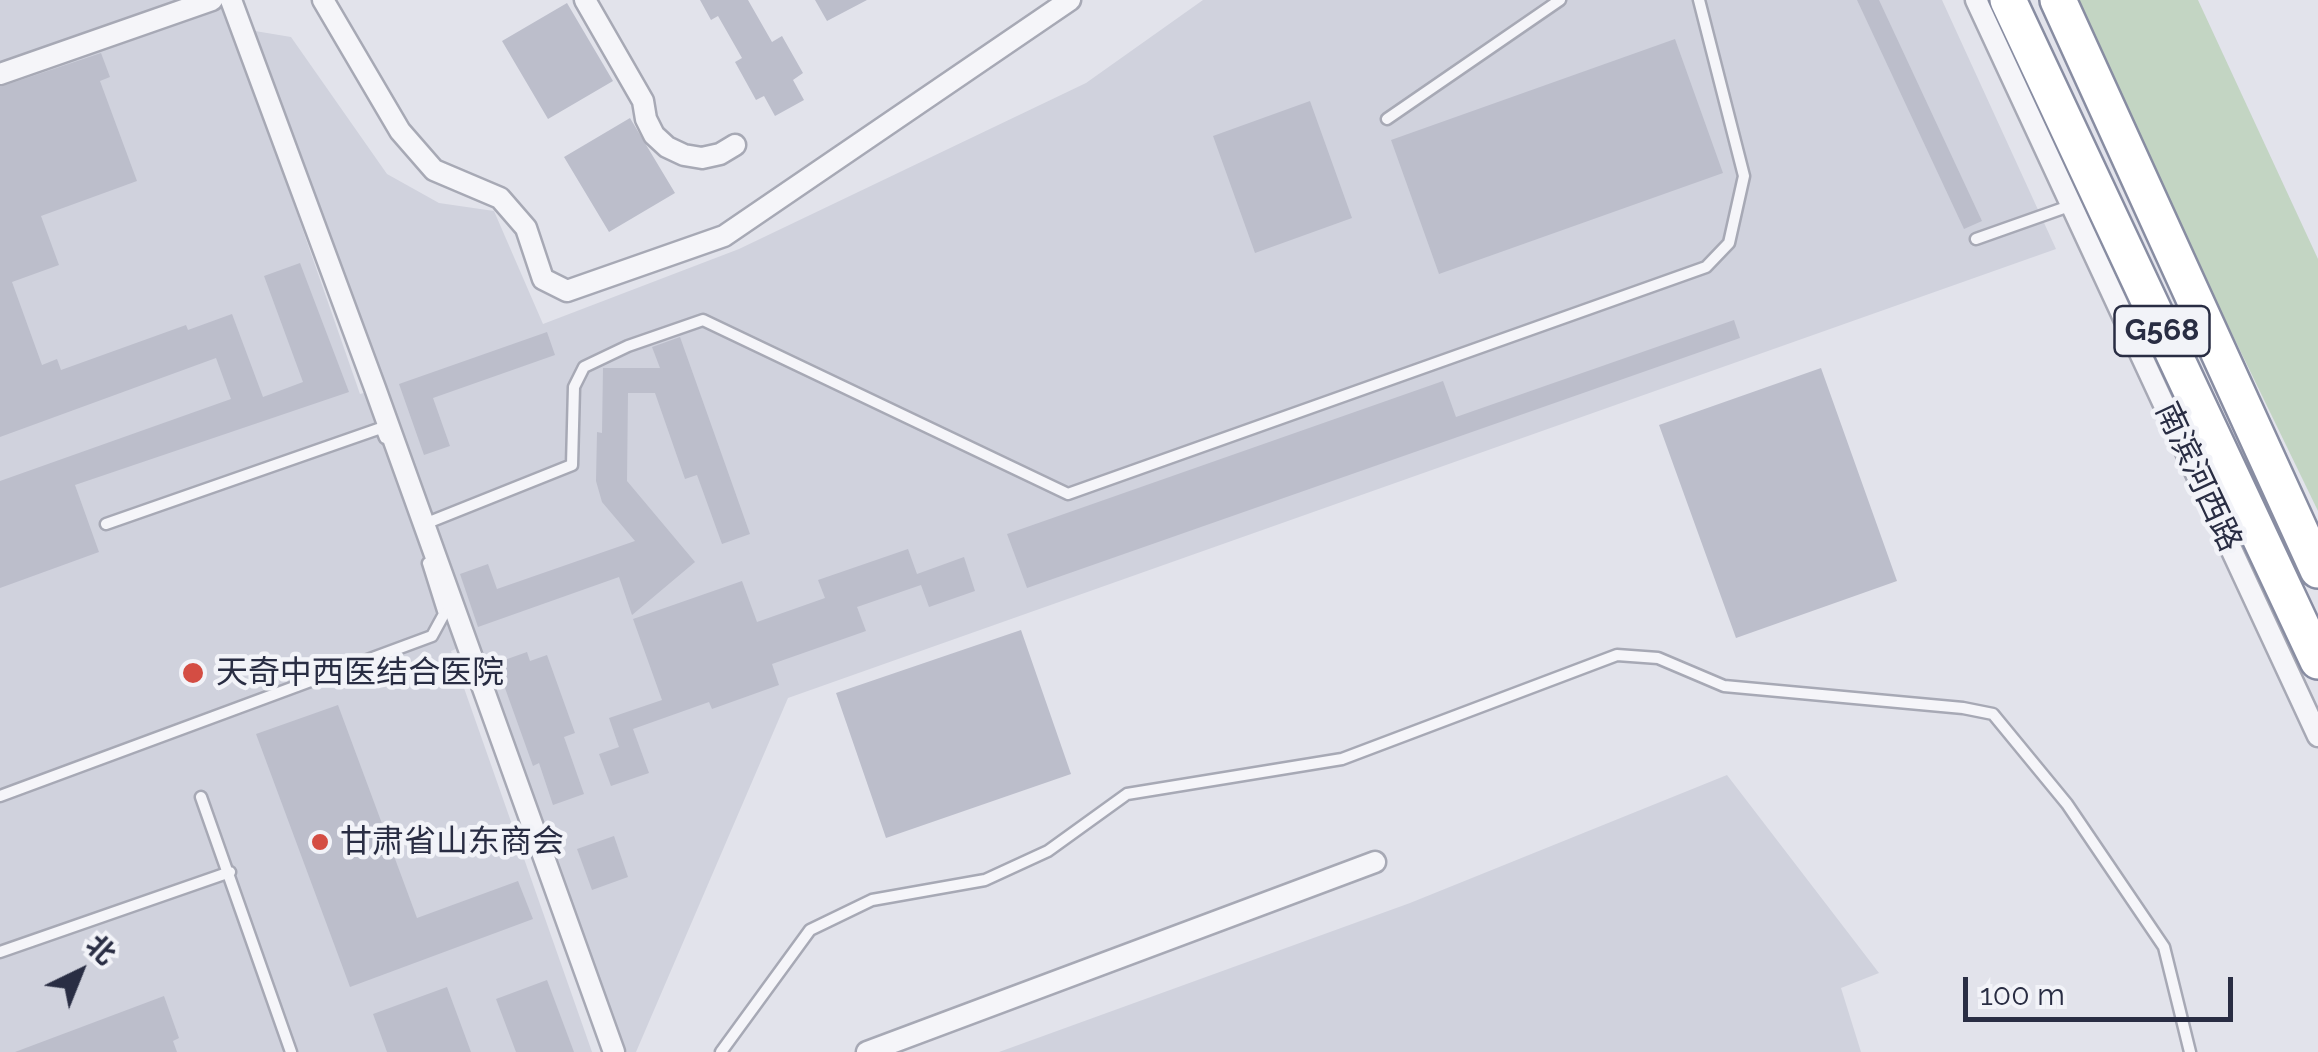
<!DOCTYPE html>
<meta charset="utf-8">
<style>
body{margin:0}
#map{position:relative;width:2318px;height:1052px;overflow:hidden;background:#e2e3eb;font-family:Raleway,"Noto Sans SC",sans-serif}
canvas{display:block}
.north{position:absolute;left:30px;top:922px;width:100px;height:100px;-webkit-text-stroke:8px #f2f3f8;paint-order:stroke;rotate:43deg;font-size:28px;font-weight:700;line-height:40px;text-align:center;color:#292d43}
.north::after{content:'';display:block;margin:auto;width:35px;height:45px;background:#292d43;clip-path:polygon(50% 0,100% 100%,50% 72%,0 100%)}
.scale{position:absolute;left:1963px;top:977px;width:270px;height:45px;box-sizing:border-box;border:5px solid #292d43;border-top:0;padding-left:12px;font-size:30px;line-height:35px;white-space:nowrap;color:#292d43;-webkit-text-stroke:8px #f2f3f8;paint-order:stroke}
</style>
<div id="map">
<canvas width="2318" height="1052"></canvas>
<div class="north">北</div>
<div class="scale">100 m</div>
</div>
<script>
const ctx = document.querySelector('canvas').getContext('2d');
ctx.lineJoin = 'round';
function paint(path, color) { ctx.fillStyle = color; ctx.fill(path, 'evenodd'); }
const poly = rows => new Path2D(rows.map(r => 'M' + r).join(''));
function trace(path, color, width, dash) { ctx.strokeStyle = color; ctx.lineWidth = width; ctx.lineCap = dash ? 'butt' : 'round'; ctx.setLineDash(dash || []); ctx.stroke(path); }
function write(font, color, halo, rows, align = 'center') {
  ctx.font = font + ' Raleway,"Noto Sans SC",sans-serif'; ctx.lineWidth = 9; ctx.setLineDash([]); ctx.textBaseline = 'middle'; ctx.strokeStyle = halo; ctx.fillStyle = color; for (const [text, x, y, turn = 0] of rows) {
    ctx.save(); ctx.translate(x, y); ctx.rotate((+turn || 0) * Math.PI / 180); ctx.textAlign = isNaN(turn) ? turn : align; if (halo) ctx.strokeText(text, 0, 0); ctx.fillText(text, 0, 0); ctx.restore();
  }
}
paint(poly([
 [0,0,222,0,231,27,291,37,387,174,439,203,494,211,543,324,739,249,1086,83,1203,0,1942,0,2056,249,788,698,636,1052,627,1052,469,644,451,651,592,1052,0,1052],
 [248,73,371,391,360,394],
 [1727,775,1879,973,1841,988,1861,1052,999,1052,1410,903]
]), '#d0d2dd');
paint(poly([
 [2070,0,2198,0,2318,259,2318,511]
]), '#c3d5c3');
paint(poly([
 [700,0,748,0,772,42,782,36,803,73,793,80,804,100,775,116,764,96,756,100,735,62,742,58,718,16,711,20],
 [815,0,867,0,827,21],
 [1857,0,1879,0,1982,221,1964,229],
 [567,3,613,81,548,119,502,41],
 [1675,39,1723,173,1439,274,1391,140],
 [101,53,110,77,100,81,137,181,41,216,59,265,12,282,42,365,57,359,61,370,186,325,188,330,232,314,263,397,303,382,264,276,300,263,349,392,75,485,99,552,0,588,0,481,231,399,216,358,0,437,0,87],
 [1310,101,1352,218,1255,253,1213,136],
 [630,118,675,193,609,232,564,157],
 [1734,320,1740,338,1027,588,1007,534,1443,381,1456,417],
 [547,332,555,355,433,398,450,446,424,455,399,384],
 [680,337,750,534,722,544,697,475,685,479,655,393,628,393,627,481,695,562,632,615,619,577,478,627,460,574,488,564,497,589,635,541,602,502,596,481,597,432,602,433,603,368,660,368,652,347],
 [1821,368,1897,581,1736,638,1659,425],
 [908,549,917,574,964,557,975,591,929,607,921,585,857,607,866,631,772,664,779,685,712,709,709,702,633,729,649,773,611,786,599,754,619,747,609,718,662,700,633,619,742,581,757,622,825,598,818,580],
 [1021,630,1071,774,886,838,836,693],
 [527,652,530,661,547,655,575,733,564,737,584,794,553,805,539,763,533,766,496,663],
 [338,705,417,918,518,881,533,919,350,987,256,734],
 [614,836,628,877,592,890,577,849],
 [547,980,574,1052,516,1052,496,999],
 [447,987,471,1052,387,1052,373,1014],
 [164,996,179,1038,173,1041,177,1052,15,1052]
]), '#bcbecb');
const lane = poly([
 [1387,119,1560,0],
 [1976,239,2075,204],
 [106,524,381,428,385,438],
 [422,525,572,465,574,387,584,367,628,346,703,320,1068,494,1706,267,1729,243,1744,176,1699,0],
 [0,796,432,636,444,614,428,563],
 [201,797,291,1052],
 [0,952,230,872],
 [721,1052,810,930,872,900,985,880,1048,851,1127,794,1342,759,1617,655,1658,658,1724,686,1963,708,1993,714,2067,804,2164,947,2190,1052]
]);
const street = poly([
 [231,0,375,388,614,1052],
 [323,0,400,131,434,170,500,198,526,228,543,279,567,291,724,236,1070,0],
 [585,0,643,101,646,119,654,135,667,147,684,155,702,158,720,154,735,145],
 [1976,0,2318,736],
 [0,74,212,0],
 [867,1052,1375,862]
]);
const highway = poly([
 [2008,0,2318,661],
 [2058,0,2318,570]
]);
trace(lane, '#a7a9b5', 15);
trace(street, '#a7a9b5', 25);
trace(highway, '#888da2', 40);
trace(lane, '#f5f5f9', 10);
trace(street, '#f5f5f9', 20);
trace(highway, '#fff', 35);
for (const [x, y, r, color] of [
 [193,673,12,"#d44d43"],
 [320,842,10,"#d44d43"]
]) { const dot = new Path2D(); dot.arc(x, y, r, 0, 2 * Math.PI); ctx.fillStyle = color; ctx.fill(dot); trace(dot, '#f2f3f8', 4); }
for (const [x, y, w] of [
 [2162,331,95]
]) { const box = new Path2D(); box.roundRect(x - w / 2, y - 25, w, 50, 8); ctx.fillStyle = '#f2f3f8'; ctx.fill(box); trace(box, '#292d43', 2.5); }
write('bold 30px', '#292d43', null, [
 ["G568",2162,331]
]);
write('32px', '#292d43', '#f2f3f8', [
 ["南滨河西路",2198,477,65]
]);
write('32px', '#292d43', '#f2f3f8', [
 ["天奇中西医结合医院",216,673],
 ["甘肃省山东商会",340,842]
], 'left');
</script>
